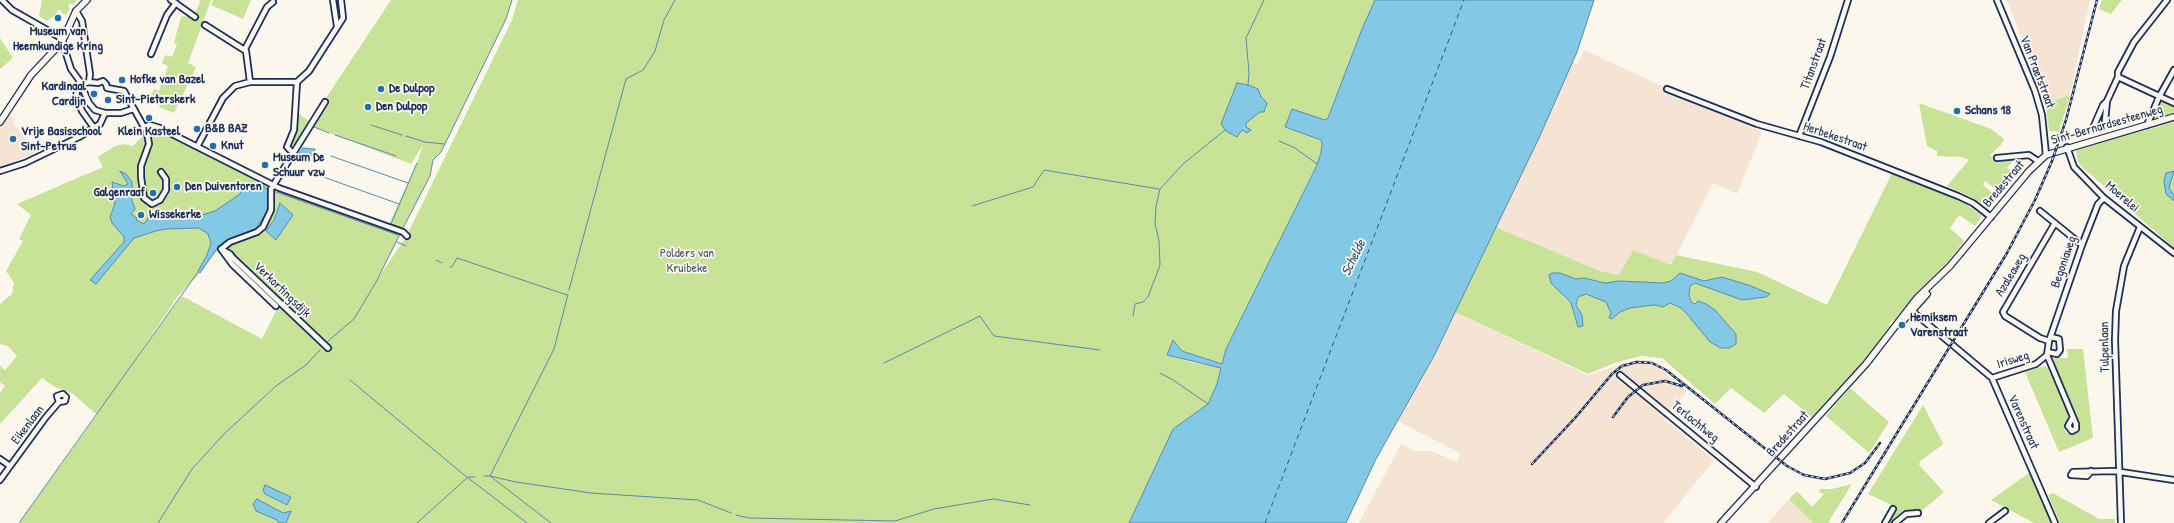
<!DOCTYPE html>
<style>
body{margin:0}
canvas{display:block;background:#fbf7ec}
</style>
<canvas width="2174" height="523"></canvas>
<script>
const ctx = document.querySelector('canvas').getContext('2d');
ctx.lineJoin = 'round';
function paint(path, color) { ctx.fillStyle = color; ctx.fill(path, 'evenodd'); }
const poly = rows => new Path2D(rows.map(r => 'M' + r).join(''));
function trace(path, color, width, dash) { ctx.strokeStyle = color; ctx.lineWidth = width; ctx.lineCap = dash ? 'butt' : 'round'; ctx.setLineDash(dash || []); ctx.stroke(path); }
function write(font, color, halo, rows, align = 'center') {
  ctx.font = font + ' "Patrick Hand",sans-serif'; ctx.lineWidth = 3.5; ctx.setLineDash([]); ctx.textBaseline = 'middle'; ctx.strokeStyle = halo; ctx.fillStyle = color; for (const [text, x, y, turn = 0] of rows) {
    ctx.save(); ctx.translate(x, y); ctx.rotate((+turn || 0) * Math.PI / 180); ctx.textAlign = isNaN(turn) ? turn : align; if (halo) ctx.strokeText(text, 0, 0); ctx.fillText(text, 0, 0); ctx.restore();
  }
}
paint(poly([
 [2007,0,2090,0,2067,108,2047,107],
 [1584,50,1762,132,1737,194,1713,183,1671,266,1633,250,1619,275,1600,271,1493,226,1555,54,1577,65],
 [8,114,15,119,13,123,36,153,0,167,0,126],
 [1453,311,1587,375,1637,360,1649,360,1687,391,1665,420,1714,460,1663,523,1359,523,1401,444,1414,451,1431,451,1457,462,1460,453,1396,420],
 [1789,499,1813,523,1768,523]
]), '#f5e3d3');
paint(poly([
 [42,0,77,0,73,5,70,3,68,6,70,8,66,15,62,13,61,10,58,10,54,18,52,17,47,21,39,16],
 [199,0,211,0,188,63,196,67,174,113,159,107,161,100,151,96,154,89,159,91,168,66,162,63,165,55,172,57,177,44,174,43,181,17,184,16,193,18,200,2],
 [213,0,251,0,243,19,211,5],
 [391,0,512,0,506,19,441,152,433,160,430,176,401,231,407,235,512,20,518,0,1375,0,1362,29,1328,118,1325,120,1292,109,1285,127,1321,140,1321,153,1317,164,1226,349,1222,364,1182,351,1173,340,1167,355,1194,363,1221,367,1217,384,1208,404,1173,429,1129,523,19,523,97,415,72,393,55,387,42,378,0,424,0,393,5,386,0,382,0,366,5,370,17,356,8,346,0,344,0,304,12,294,14,283,6,271,23,241,19,239,31,215,17,204,103,167,98,157,115,146,124,144,133,146,138,140,153,131,159,131,264,183,270,192,278,185,388,226,417,163,423,145,411,164,312,126,309,122,294,148,292,146,297,132,298,113,310,122],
 [276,211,276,240,266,231,274,220],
 [399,236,407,236,378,278],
 [220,247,279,305,262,339,182,296,134,361,178,296,200,273],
 [2102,0,2122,0,2111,14,2099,9],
 [0,38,13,58,0,69],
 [2070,95,2059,132,2049,131,2046,104],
 [2165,100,2167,101,2166,104,2171,106,2174,104,2174,115,2155,119,2153,115,2159,101],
 [1919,103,1991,129,2004,139,2001,145,1990,155,1995,160,2015,158,2007,168,2017,176,2002,194,1985,181,1983,185,1998,198,1990,208,1971,197,1947,186,1969,160,1961,157,1937,156,1937,151,1927,146],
 [2174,122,2174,248,2082,167,2078,162,2076,150],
 [1893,171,1963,202,1982,216,1975,226,1959,215,1950,228,1964,241,1943,268,1913,297,1894,321,1892,320,1889,325,1890,326,1866,359,1813,418,1784,394,1764,413,1731,388,1715,404,1662,358,1641,356,1617,362,1588,374,1453,311,1493,226,1600,271,1619,275,1633,250,1671,265,1676,255,1757,272,1827,305],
 [1560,273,1576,279,1584,278,1605,283,1620,281,1663,283,1671,281,1680,273,1704,281,1714,280,1751,298,1742,300,1695,283,1690,286,1689,295,1691,302,1706,304,1715,310,1736,334,1693,321,1681,308,1670,303,1663,307,1654,305,1630,308,1620,312,1612,319,1610,307,1606,302,1586,294,1578,297,1576,306,1582,315,1583,326,1578,327,1571,303,1563,297,1560,290],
 [2067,349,2083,349,2093,438,2059,452,2025,372,2045,366,2048,369,2069,415,2064,429,2067,433,2075,434,2079,431,2079,425,2053,362,2055,358,2068,358],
 [1850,388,1889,422,1869,453,1826,416],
 [1923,405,1943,443,1941,446,1920,461,1919,465,1944,492,1918,514,1908,511,1892,523,1887,523,1896,507,1868,494],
 [2029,473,2041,500,2052,523,2034,523,1991,500],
 [1852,484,1829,521,1830,523,1813,523,1789,499,1797,491,1812,507,1824,494,1819,492,1820,489,1832,489],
 [2053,493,2099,519,2115,519,2115,523,2060,523,2048,495]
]), '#c8e298');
const water = poly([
 [1375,0,1594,0,1577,52,1539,138,1434,356,1376,459,1346,523,1129,523,1173,429,1208,404,1217,384,1221,368,1167,355,1173,340,1182,351,1222,364,1226,349,1317,165,1321,153,1322,144,1321,140,1285,127,1292,109,1325,120,1328,118,1362,29,1375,0],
 [1237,83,1248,85,1258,89,1261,97,1267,103,1264,112,1260,112,1246,123,1246,127,1251,130,1247,133,1242,130,1237,137,1226,131,1221,124,1237,83],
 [303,148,315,149,314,156,304,153,298,161,294,162,293,159,296,157,303,148],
 [120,171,126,174,132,182,132,201,135,209,131,214,137,218,136,220,144,224,152,212,158,210,163,211,175,218,188,219,215,211,240,194,244,185,250,182,265,187,270,193,267,211,256,228,224,243,215,251,200,273,198,271,207,255,211,243,208,234,199,228,166,229,156,231,134,238,96,284,90,280,124,242,124,237,112,223,110,217,115,204,112,182,124,186,128,184,120,171],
 [2174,171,2169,188,2174,195,2174,201,2166,194,2164,181,2166,173,2174,171],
 [280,203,293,215,276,240,266,231,274,220,280,203],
 [1552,273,1560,273,1576,279,1584,278,1605,283,1620,281,1663,283,1671,281,1680,273,1704,281,1722,277,1751,286,1770,294,1766,297,1742,300,1695,283,1690,286,1689,295,1691,302,1695,304,1698,301,1706,304,1715,310,1736,334,1736,344,1729,348,1721,348,1710,342,1687,314,1681,308,1670,303,1663,307,1654,305,1630,308,1620,312,1612,319,1609,318,1611,313,1606,302,1586,294,1578,297,1576,305,1582,315,1583,326,1578,327,1571,303,1551,283,1549,275,1552,273],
 [265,485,291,497,287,505,265,494,263,490,265,485],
 [257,499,283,513,291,511,286,523,279,523,277,520,256,511,253,504,257,499]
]);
paint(water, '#83c8e4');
trace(water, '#598bae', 1);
trace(poly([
 [1248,85,1249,73,1246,38,1264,0],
 [371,125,402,135],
 [314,127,329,133],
 [335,135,396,156],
 [406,136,425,142,444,144],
 [1279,141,1295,148,1317,164],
 [331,156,408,183],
 [312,173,399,204],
 [276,192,398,235],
 [972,206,1033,187,1044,170,1159,189],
 [402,228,391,224,417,163],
 [402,230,430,176,433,160,441,152,506,19,512,0],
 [397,242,406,246],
 [436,260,442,263],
 [450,267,452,267,457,258,567,295],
 [569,290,626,79,643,70,655,51,664,20,675,0],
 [1133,316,1135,304,1143,302,1148,297,1160,265,1159,241,1155,224,1156,206,1160,189,1183,164,1225,130],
 [328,341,354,319,376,282,400,234],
 [884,363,980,316,994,336,1100,350],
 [1160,373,1173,380,1208,404],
 [350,380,463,474,527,523],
 [484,476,490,476,554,349,568,294],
 [490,476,516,482,591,493,698,500,731,513],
 [490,476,551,523],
 [736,515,749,518,895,521,934,509,993,499,1030,505],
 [19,523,198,272],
 [158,523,192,469,224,434,276,386,306,365,320,350],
 [417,523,468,477,475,477]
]), '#598bae', 1);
trace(poly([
 [1265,523,1464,0]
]), '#355580', 1, [5, 4]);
const minor = poly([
 [2,0,12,10,61,38,71,69,79,80,89,103,95,110,105,113,121,113,133,109],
 [171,0,195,17],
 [333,0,337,26],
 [1997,0,2035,91,2042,115,2046,155],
 [76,11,82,21,90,74,89,82],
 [205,25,246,51,250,82],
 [245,49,267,7,273,2],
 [151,54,167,15,176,3],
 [2118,77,2174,103],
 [1667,89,1757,124,1821,142,1958,196,1973,203,1991,217],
 [2105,121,2107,101,2118,77,2118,72,2134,42,2167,0],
 [2147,125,2159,97,2174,70],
 [144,127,150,125,160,128,279,188,403,232,407,236],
 [94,128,82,111,77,98,76,86,89,82,98,83,103,81,106,84,107,88,124,91,145,129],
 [2093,128,2103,105,2107,101],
 [147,133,149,144,141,166,141,177,144,198,152,204,160,200,166,190,166,179,161,172],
 [1799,136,1830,57,1848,0],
 [198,145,223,98,235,86,250,82,297,82,309,71,343,18,341,0],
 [2067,147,2074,167,2104,198,2174,253],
 [294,154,287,147,294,130,297,82],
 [1997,158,2029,155,2038,161],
 [0,171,25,163,79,137,100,124,105,113],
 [2040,211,2082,245],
 [221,249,230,242,257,232,263,227,271,210,271,189,325,102],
 [221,249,230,254,233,258,328,348],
 [221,249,232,264,276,306],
 [1912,311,1992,378,2055,523],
 [2049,341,2040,338,2005,316,2003,312,2055,223],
 [2048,352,2057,354,2060,350,2059,339,2051,337],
 [2047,355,2076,424,2076,429,2072,431,2068,426,2073,417],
 [1620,375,1756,487],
 [1992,378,2036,364,2047,355,2049,341,2082,245,2098,204,2104,198],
 [0,459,10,466],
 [2091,471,2087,476,2071,475,2073,472,2114,471,2174,480],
 [0,480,46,417,59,402,65,401,66,397,63,394,57,396,59,402],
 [1885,523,1893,509],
 [1895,523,1906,514,1918,513],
 [1989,523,2005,511],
 [2121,523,2115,340,2116,311,2124,266,2140,227]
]);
const major = poly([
 [0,122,31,75,62,42,76,11,87,0],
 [1902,322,1927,294],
 [1721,523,1866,364,1917,298,1950,266,2029,171,2046,155,2174,117]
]);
trace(minor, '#1b2f5e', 8);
trace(major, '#1b2f5e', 8);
trace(minor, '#fbf7ec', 4.5);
trace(major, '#fbf7ec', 5.5);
const rail = poly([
 [1613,417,1628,397,1643,385,1665,381,1682,386],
 [1532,464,1575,418,1612,374,1622,366,1637,362,1652,363,1666,370,1787,466,1804,475,1825,479,1850,473,1865,463,1880,443],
 [1842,523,2007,253,2035,200,2052,161,2066,120,2097,0]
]);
trace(rail, '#1b2f5e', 2.5);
trace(rail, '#fbf7ec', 1, [3]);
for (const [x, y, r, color] of [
 [58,18,4,"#1f6fb2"],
 [122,80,4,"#1f6fb2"],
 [381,89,4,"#1f6fb2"],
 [94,94,4,"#1f6fb2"],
 [108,100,4,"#1f6fb2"],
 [368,107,4,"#1f6fb2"],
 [1957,111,4,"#1f6fb2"],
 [149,118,4,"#1f6fb2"],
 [197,129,4,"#1f6fb2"],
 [13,139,4,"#1f6fb2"],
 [213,146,4,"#1f6fb2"],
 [265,165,4,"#1f6fb2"],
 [177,187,4,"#1f6fb2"],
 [153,193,4,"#1f6fb2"],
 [141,215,4,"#1f6fb2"],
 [1902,325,4,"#1f6fb2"]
]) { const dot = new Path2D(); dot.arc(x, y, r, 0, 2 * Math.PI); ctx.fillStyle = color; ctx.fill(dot); trace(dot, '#fbf7ec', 1.5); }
write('bold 13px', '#1b2f5e', '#fbf7ec', [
 ["Museum van",58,32,"center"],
 ["Heemkundige Kring",58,47,"center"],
 ["Hofke van Bazel",130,80],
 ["Kardinaal",86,87,"right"],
 ["Cardijn",86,102,"right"],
 ["De Dulpop",389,89],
 ["Sint-Pieterskerk",116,100],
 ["Den Dulpop",376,107],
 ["Schans 18",1965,111],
 ["B&B BAZ",205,129],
 ["Vrije Basisschool",21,132],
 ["Sint-Petrus",21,147],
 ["Klein Kasteel",149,132,"center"],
 ["Knut",221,146],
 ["Museum De",273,158],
 ["Schuur vzw",273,173],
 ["Den Duiventoren",185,187],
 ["Galgenraaf",145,193,"right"],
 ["Wissekerke",149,215],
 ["Hemiksem",1910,318],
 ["Varenstraat",1910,333]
], 'left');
write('13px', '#1b2f5e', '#fbf7ec', [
 ["Titanstraat",1814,64,-70],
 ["Van Praetstraat",2037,72,69],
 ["Sint-Bernardsesteenweg",2107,125,-16],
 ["Herbekestraat",1835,137,19],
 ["Bredestraat",2004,184,-50],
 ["Moerelei",2122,197,41],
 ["Begoniaweg",2064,262,-71],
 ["Azaleaweg",2011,275,-59],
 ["Verkortingsdijk",282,290,44],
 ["Tulpenlaan",2105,347,-91],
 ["Irisweg",2013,360,-17],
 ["Terlochtweg",1695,422,39],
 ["Varenstraat",2023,422,66],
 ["Eikenlaan",28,425,-53],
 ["Bredestraat",1788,434,-48]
]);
write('13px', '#465c6c', '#fbf7ec', [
 ["Polders van",687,254],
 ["Kruibeke",687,269]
]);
write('italic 14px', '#355580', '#fbf7ec', [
 ["Schelde",1354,258,-64]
]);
</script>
